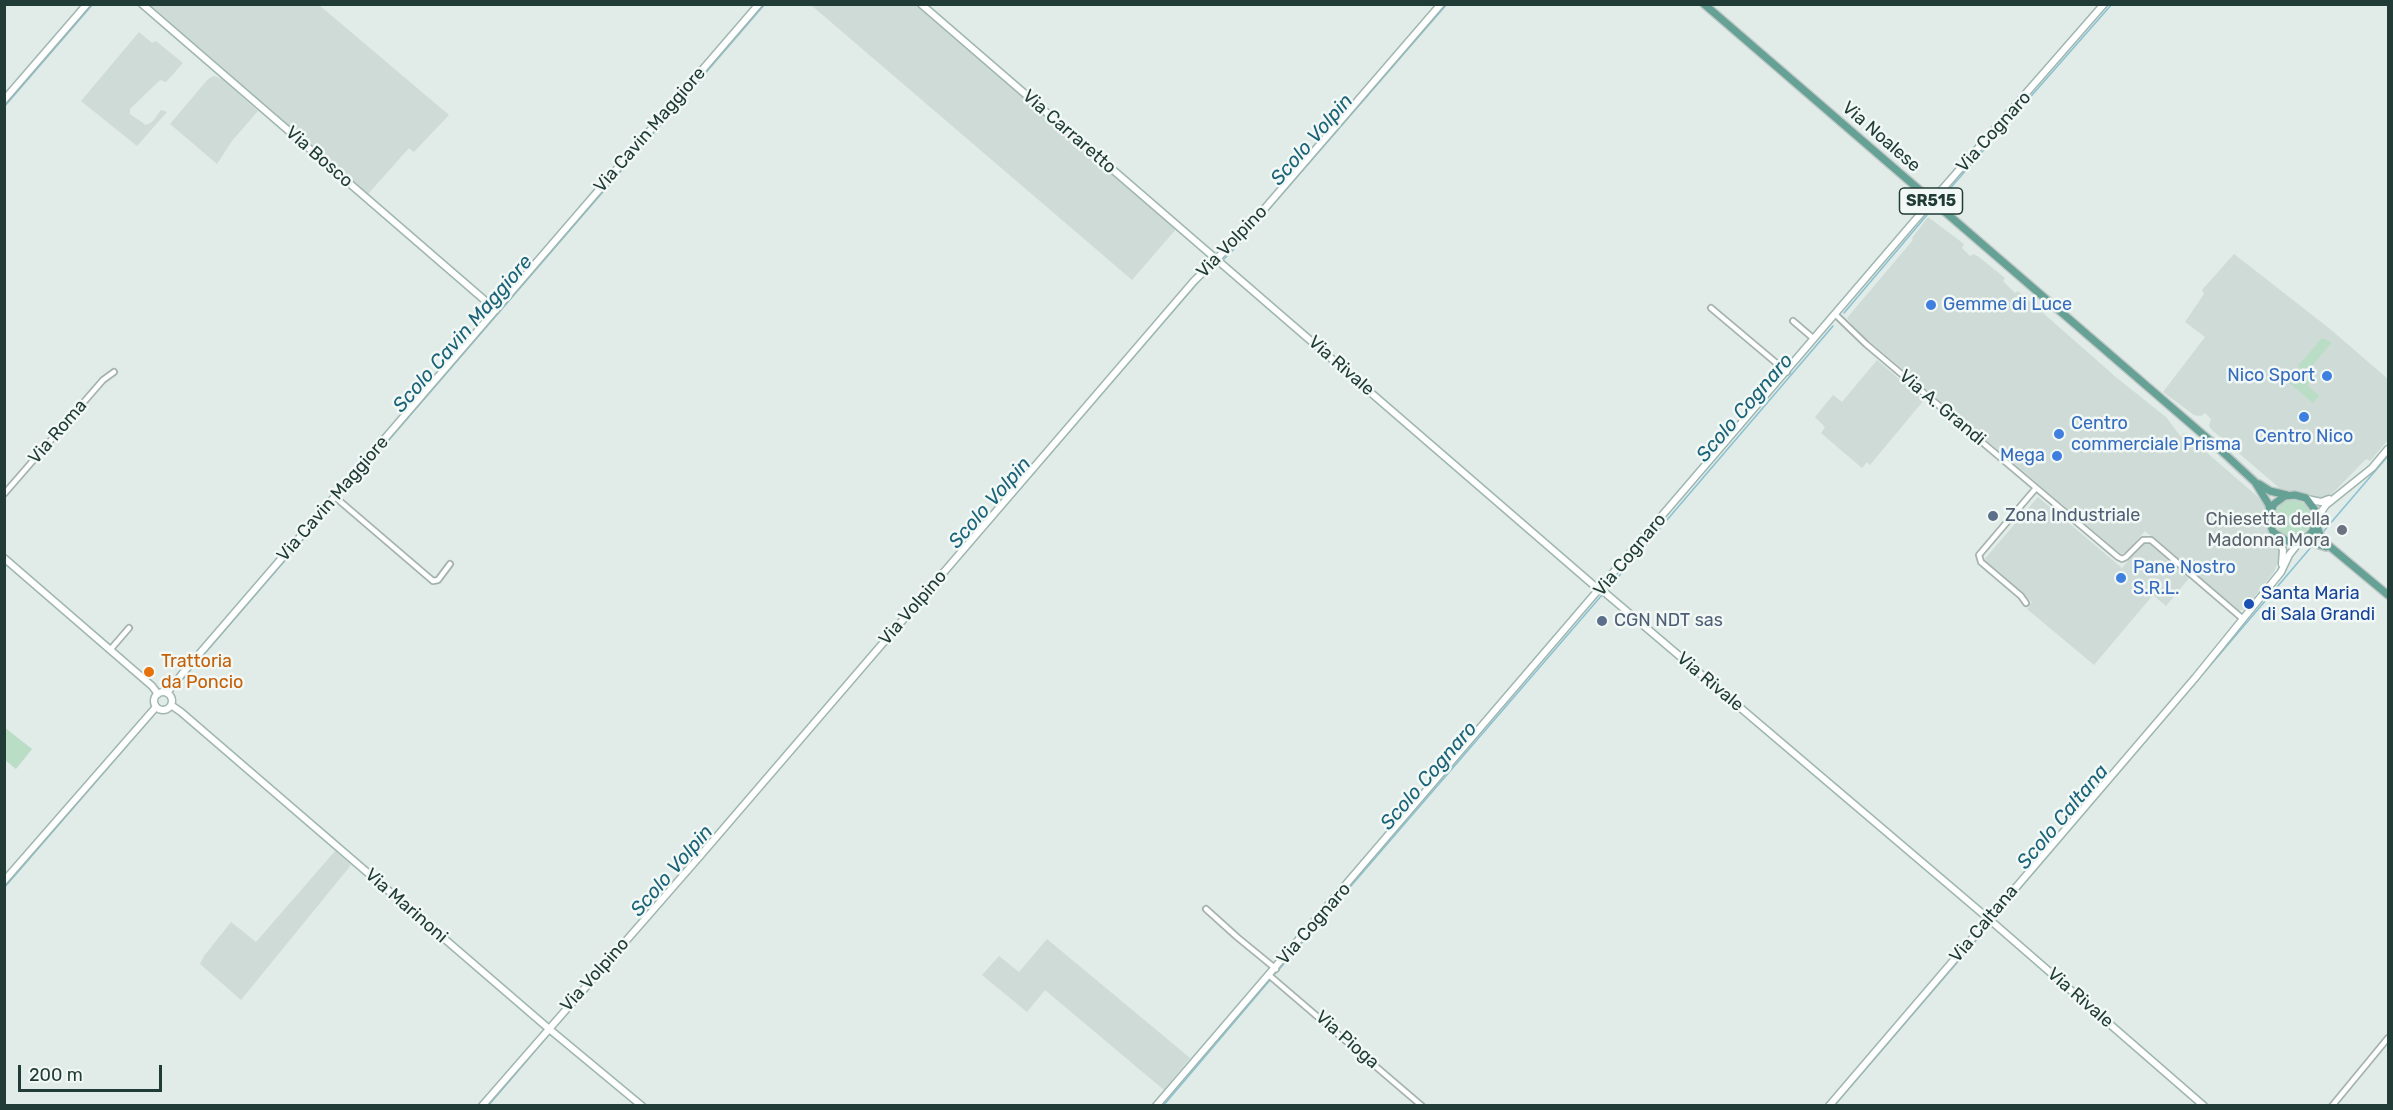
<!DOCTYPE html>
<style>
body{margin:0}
#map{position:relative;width:2393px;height:1110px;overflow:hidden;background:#e1ebe7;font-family:Rubik,sans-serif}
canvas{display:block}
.frame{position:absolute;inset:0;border:6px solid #213c36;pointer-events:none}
.scale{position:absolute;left:18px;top:1065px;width:144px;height:27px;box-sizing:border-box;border:3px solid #213c36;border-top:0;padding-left:8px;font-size:18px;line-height:21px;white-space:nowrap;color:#213c36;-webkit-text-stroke:4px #f1f8f5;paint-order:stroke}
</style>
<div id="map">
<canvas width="2393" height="1110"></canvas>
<div class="frame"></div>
<div class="scale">200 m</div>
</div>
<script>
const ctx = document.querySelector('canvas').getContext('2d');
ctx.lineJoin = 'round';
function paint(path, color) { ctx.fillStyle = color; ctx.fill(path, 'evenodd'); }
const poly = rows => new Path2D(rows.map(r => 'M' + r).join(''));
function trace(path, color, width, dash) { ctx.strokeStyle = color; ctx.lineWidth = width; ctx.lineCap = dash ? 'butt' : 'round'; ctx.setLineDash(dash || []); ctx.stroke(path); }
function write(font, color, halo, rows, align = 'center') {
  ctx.font = font + ' Rubik,sans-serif'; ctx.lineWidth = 5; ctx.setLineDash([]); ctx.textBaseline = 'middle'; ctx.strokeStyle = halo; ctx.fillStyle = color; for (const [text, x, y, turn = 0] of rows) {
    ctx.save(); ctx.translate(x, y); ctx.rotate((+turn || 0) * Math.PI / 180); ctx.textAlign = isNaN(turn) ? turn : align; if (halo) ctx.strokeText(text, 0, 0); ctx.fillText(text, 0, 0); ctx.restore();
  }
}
paint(poly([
 [150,5,319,5,449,115,414,152,409,148,368,194],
 [811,5,915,5,1177,228,1132,280],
 [139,32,152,43,156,41,183,63,166,82,160,80,130,109,130,114,146,125,152,122,161,110,167,112,137,146,81,101],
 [214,76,222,79,258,111,232,141,217,164,170,124,208,79],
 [1928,217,1964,244,1962,248,1970,256,1973,254,1979,257,2005,278,2003,281,2015,293,2018,291,2117,378,2166,417,2181,437,2184,433,2265,503,2267,528,2277,543,2280,557,2274,572,2244,610,2237,610,2145,531,2126,552,2121,554,1855,329,1847,318,1913,240,1912,238],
 [2234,254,2330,329,2388,379,2388,440,2370,461,2366,459,2328,498,2321,500,2284,492,2212,430,2209,426,2211,419,2205,413,2201,416,2194,415,2163,392,2205,337,2185,322,2204,294,2202,290],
 [1877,360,1924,400,1870,465,1867,462,1862,468,1821,433,1825,427,1815,417,1833,395,1842,402],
 [2038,497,2122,568,2141,545,2147,543,2155,546,2190,577,2166,606,2153,595,2094,665,2027,609,2032,602,1983,561],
 [335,851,351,865,241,1000,200,964,204,956,231,922,256,942],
 [1047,939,1190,1058,1164,1090,1045,990,1027,1012,982,975,999,956,1019,972]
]), '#cfdbd6');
paint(poly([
 [2322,338,2332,342,2306,373,2298,366],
 [2296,369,2310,381,2307,385,2319,396,2313,403,2286,380],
 '2275 518a18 18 0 1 1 36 0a18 18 0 1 1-36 0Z',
 [4,727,32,749,16,769,5,760]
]), '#b9ddc5');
trace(poly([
 [4,107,93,4],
 [1939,201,2112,4],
 [1222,261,1238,245,1447,4],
 [1210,270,1218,264],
 [1844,313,1927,215],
 [2323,532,2388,456],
 [1607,590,1833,326],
 [181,681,765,4],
 [851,685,1206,273],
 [4,888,151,718],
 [1994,919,2312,546],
 [1275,974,1602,595],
 [558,1024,601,975],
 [488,1106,547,1037],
 [1163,1106,1270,980],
 [1834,1106,1991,923]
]), '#88c1d1', 1.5);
const street = poly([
 [1711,308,1787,372],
 [1836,315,1866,344,2118,557,2122,559,2126,557,2143,540,2151,540,2243,619],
 [1793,321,1814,339],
 [4,494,103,380,114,372],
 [335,497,433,581,438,580,450,564],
 [2026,603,2021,596,1981,562,1979,555,2036,488],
 [110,650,129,628],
 [1206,909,1237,937,1276,969],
 [1270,976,1422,1106],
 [2332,1106,2388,1038]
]);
const secondary = poly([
 [142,4,496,310],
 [921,4,1598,589,1603,591,1990,920,2204,1106],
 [4,100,87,4],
 [2307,499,2321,502,2329,499],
 [2316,519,2326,505,2372,468,2388,449],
 [2276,535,2283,550,2282,564],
 [4,558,152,686,158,694],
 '154 701a9 9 0 1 1 18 0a9 9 0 1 1-18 0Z',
 [167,693,182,674,759,4],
 [171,705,181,712,548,1028,642,1106],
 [4,881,156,707],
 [482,1106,700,856,1194,281,1247,229,1441,4],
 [1156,1106,1911,225,2104,4],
 [1829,1106,2195,678,2281,572,2289,555,2301,540]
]);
const primary = poly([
 [1704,4,2214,444,2255,482,2269,505,2270,514],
 [2259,484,2270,491,2287,495],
 [2316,524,2312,532,2305,539,2296,542,2287,541,2273,532,2270,523,2270,514,2274,504,2285,496,2295,495,2306,498,2315,510,2316,524,2322,540,2388,595],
 [2303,540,2326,547]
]);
trace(street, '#a4b3ae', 8);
trace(secondary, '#9fb7b0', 9);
trace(primary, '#c1c8c7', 10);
trace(street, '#fff', 4.5);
trace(secondary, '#fff', 6);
trace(primary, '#65a195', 7);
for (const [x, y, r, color] of [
 [1931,305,6,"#3f7fe0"],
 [2327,376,6,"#3f7fe0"],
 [2304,417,6,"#3f7fe0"],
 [2059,434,6,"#3f7fe0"],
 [2057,456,6,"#3f7fe0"],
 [1993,516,6,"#5c6f8a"],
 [2342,530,6,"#6b7280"],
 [2121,578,6,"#3f7fe0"],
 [2249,604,6,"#1a4fb4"],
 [1602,621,6,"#5c6f8a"],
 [149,672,6,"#e8710a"]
]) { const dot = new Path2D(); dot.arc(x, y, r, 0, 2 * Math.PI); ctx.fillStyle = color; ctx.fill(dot); trace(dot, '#f1f8f5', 2); }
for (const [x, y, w] of [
 [1931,201,63]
]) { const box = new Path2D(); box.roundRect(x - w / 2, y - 13, w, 26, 4.5); ctx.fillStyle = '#f1f8f5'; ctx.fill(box); trace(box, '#213c36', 1.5); }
write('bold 16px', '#213c36', null, [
 ["SR515",1931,201]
]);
write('18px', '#213c36', '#f1f8f5', [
 ["Via Cavin Maggiore",650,130,-49],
 ["Via Carraretto",1069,132,41],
 ["Via Cognaro",1994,132,-48],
 ["Via Noalese",1881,137,41],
 ["Via Bosco",319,157,41],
 ["Via Volpino",1232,242,-46],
 ["Via Rivale",1341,366,41],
 ["Via A. Grandi",1942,408,40],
 ["Via Roma",58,432,-49],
 ["Via Cavin Maggiore",333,499,-49],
 ["Via Cognaro",1630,555,-50],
 ["Via Volpino",913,608,-49],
 ["Via Rivale",1710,682,40],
 ["Via Marinoni",406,906,41],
 ["Via Cognaro",1314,924,-49],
 ["Via Caltana",1984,924,-50],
 ["Via Volpino",595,975,-48],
 ["Via Rivale",2080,998,41],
 ["Via Pioga",1347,1040,41]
]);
write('18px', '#366cbe', '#f1f8f5', [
 ["Gemme di Luce",1943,305],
 ["Nico Sport",2315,376,"right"],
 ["Centro",2071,424],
 ["commerciale Prisma",2071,445],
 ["Centro Nico",2304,437,"center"],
 ["Mega",2045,456,"right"],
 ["Pane Nostro",2133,568],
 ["S.R.L.",2133,589]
], 'left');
write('18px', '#4e5e75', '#f1f8f5', [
 ["Zona Industriale",2005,516],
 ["CGN NDT sas",1614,621]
], 'left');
write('18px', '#5b616d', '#f1f8f5', [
 ["Chiesetta della",2330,520],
 ["Madonna Mora",2330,541]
], 'right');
write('18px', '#164399', '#f1f8f5', [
 ["Santa Maria",2261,594],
 ["di Sala Grandi",2261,615]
], 'left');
write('18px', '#c56008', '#f1f8f5', [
 ["Trattoria",161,662],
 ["da Poncio",161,683]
], 'left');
write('italic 20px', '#1b6378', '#f1f8f5', [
 ["Scolo Volpin",1312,140,-49],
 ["Scolo Cavin Maggiore",463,334,-49],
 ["Scolo Cognaro",1745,408,-49],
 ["Scolo Volpin",990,503,-49],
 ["Scolo Cognaro",1429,776,-49],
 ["Scolo Caltana",2063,817,-50],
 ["Scolo Volpin",672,871,-49]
]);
</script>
